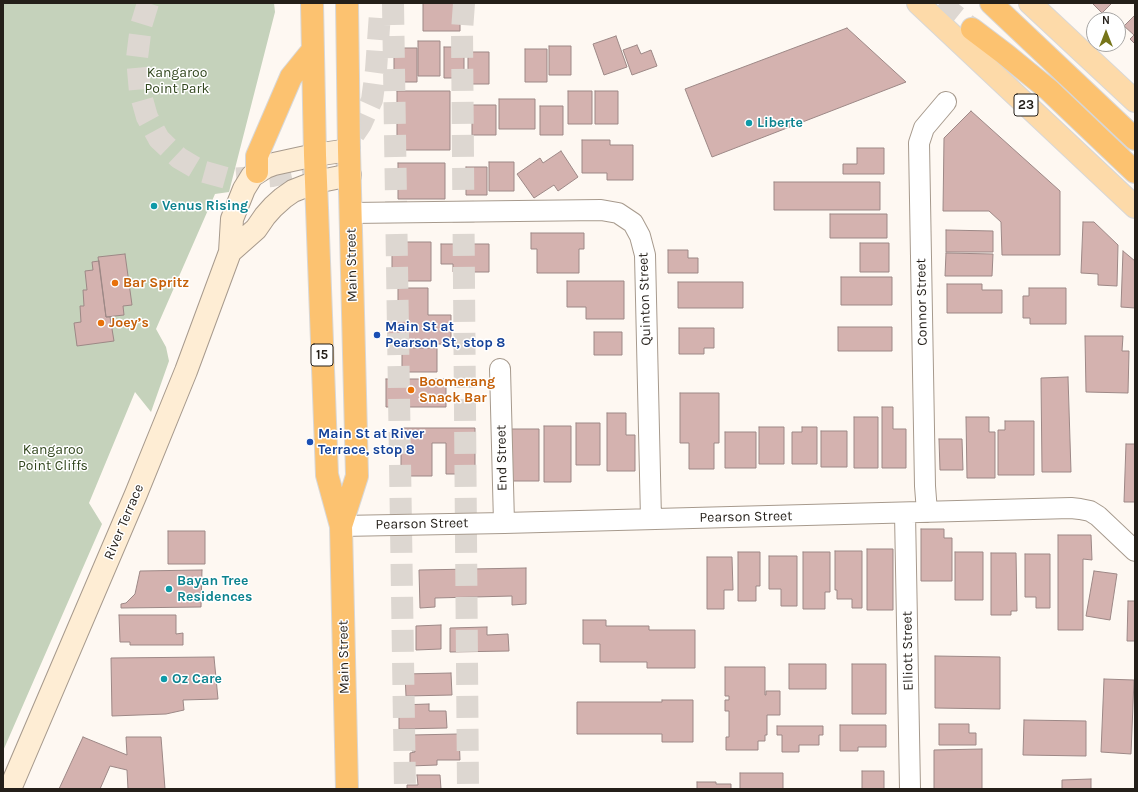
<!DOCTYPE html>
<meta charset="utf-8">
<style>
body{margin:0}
#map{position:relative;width:1138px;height:792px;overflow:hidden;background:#fef8f2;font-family:Karla,sans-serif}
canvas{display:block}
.frame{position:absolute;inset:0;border:4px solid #241f19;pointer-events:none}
.north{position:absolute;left:1086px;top:12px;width:40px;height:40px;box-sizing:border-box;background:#fff;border:1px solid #a7a5a3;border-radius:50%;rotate:0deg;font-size:11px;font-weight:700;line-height:16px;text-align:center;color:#241f19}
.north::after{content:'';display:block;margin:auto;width:14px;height:18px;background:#76751a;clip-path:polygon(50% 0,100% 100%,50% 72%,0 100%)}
</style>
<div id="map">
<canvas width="1138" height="792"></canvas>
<div class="frame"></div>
<div class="north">N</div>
</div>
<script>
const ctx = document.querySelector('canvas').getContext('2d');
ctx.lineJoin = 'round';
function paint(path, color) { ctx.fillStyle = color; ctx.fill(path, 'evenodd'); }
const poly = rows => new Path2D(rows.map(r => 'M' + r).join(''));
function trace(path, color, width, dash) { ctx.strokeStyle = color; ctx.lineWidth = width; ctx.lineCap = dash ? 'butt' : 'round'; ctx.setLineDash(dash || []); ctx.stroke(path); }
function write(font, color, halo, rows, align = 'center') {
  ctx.font = font + ' Karla,sans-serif'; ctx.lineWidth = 3; ctx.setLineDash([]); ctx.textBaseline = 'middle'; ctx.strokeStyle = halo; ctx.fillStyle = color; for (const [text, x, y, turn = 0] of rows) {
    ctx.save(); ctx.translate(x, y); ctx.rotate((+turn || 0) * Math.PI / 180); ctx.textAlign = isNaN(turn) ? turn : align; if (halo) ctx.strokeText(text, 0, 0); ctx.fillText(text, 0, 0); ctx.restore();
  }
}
paint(poly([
 [3,3,274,3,275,12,229,192,215,194,156,329,166,347,169,361,151,412,135,392,89,503,102,524,3,751]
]), '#c5d2bb');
const building = poly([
 [423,3,460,3,460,31,423,31,423,3],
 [1092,3,1112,3,1102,13,1092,3],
 [1135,15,1135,44,1130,39,1134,35,1124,26,1135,15],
 [847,28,906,82,712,157,685,89,847,28],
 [616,36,627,67,604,75,593,44,616,36],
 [418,41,440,41,440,76,418,76,418,41],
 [637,45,641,54,651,50,657,66,632,75,623,50,637,45],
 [549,46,571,46,571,75,549,75,549,46],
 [444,47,464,47,464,78,444,78,444,47],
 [394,48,417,48,417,82,394,82,394,48],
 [525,49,547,49,547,82,525,82,525,49],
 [468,52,489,52,489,84,468,84,468,52],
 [397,91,450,91,450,150,397,150,397,91],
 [568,91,592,91,592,124,568,124,568,91],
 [595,91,618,91,618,124,595,124,595,91],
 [499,99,535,99,535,129,499,129,499,99],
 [472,105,496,105,496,135,472,135,472,105],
 [540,106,563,106,563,135,540,135,540,106],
 [971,111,1060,191,1060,255,1002,255,1001,222,989,211,943,211,944,138,971,111],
 [582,140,610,140,610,145,633,145,633,180,607,180,607,173,582,173,582,140],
 [857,148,884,148,884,174,843,174,843,164,857,164,857,148],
 [561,151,578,177,558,191,554,185,534,198,517,174,540,158,543,163,561,151],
 [489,162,514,162,514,191,489,191,489,162],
 [398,163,445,163,445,199,398,199,398,163],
 [466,167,487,167,487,195,466,195,466,167],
 [774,182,880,182,880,210,774,210,774,182],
 [830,214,887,214,887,238,830,238,830,214],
 [1083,222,1094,222,1118,245,1117,286,1098,285,1098,274,1081,273,1083,222],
 [946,230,993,231,993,252,946,252,946,230],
 [531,233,584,233,584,249,579,249,579,273,537,273,537,249,531,249,531,233],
 [392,242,431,242,431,281,392,281,392,242],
 [860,243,889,243,889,272,860,272,860,243],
 [441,244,489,244,489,272,453,272,453,264,441,264,441,244],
 [668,250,688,250,688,258,698,258,698,273,668,273,668,250],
 [1123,251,1135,261,1135,308,1121,307,1123,251],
 [946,253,993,254,992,276,945,276,946,253],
 [125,254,132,305,123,306,124,315,106,317,98,257,125,254],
 [99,261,106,317,110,317,114,341,77,346,74,323,81,322,80,306,84,306,83,290,87,290,85,271,93,270,92,262,99,261],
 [841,277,892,277,892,305,841,305,841,277],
 [567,281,624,281,624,319,586,319,586,307,567,307,567,281],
 [678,282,743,282,743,308,678,308,678,282],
 [947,284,982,284,982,290,1002,290,1002,313,947,313,947,284],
 [398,288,428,288,428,315,451,315,451,344,388,344,388,315,398,315,398,288],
 [1029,288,1066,288,1066,324,1030,324,1030,318,1023,318,1023,296,1029,296,1029,288],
 [838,327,892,327,892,351,838,351,838,327],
 [679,328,714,328,714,348,704,348,704,354,679,354,679,328],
 [594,332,622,332,622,355,594,355,594,332],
 [1085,336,1123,336,1122,351,1129,351,1128,393,1086,392,1085,336],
 [402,348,437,348,437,372,402,372,402,348],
 [1068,377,1071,472,1042,472,1041,378,1068,377],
 [386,379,446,379,446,407,386,407,386,379],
 [680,393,719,393,719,443,714,443,714,469,689,469,689,443,680,443,680,393],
 [882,407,893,407,893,429,906,429,906,468,882,468,882,407],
 [607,413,626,413,626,435,635,435,635,471,607,471,607,413],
 [854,417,878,417,878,468,854,468,854,417],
 [966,417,989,417,989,432,995,432,995,478,967,478,966,417],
 [1005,421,1034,421,1034,475,998,475,998,430,1005,430,1005,421],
 [576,423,600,423,600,465,576,465,576,423],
 [544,426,571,426,571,482,544,482,544,426],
 [759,427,784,427,784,464,759,464,759,427],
 [802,427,817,427,817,464,792,464,792,432,802,432,802,427],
 [401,428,475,428,475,474,446,474,446,443,432,443,432,476,401,476,401,428],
 [511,429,539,429,539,481,511,481,511,429],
 [821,431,847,431,847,467,821,467,821,431],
 [725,432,756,432,756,468,725,468,725,432],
 [939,439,962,439,963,470,940,470,939,439],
 [1126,444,1135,444,1135,502,1124,502,1126,444],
 [921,529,944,529,944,538,952,538,952,581,921,581,921,529],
 [168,531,205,531,205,564,168,564,168,531],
 [1058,535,1091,535,1092,560,1083,559,1083,630,1058,630,1058,535],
 [867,549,893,549,893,610,867,610,867,549],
 [835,551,862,551,862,608,852,608,852,599,837,599,837,590,835,590,835,551],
 [738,552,760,552,760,586,756,586,756,601,738,601,738,552],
 [803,552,830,552,830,592,825,592,825,609,803,609,803,552],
 [955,552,983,552,983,600,955,600,955,552],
 [991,553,1016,553,1017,611,1011,611,1011,615,991,615,991,553],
 [1025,554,1050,554,1050,608,1036,608,1036,597,1025,597,1025,554],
 [769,556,797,556,797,606,781,606,781,589,769,589,769,556],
 [707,557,732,557,733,590,724,590,724,609,707,609,707,557],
 [526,568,526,604,512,605,512,596,435,598,435,607,420,608,419,570,526,568],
 [202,570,201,607,121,608,121,604,126,603,135,594,140,571,202,570],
 [1094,571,1117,574,1110,620,1086,616,1094,571],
 [1128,601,1135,601,1135,641,1127,641,1128,601],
 [119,615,176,615,176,634,183,633,183,645,130,645,130,642,120,642,119,615],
 [583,620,606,620,606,626,649,626,649,630,695,630,695,668,647,668,647,662,600,662,600,644,583,644,583,620],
 [441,625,441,649,416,650,416,626,441,625],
 [487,627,487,635,508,634,509,651,450,652,450,628,487,627],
 [935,656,1000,657,1000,709,935,708,935,656],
 [214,657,218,699,183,700,184,710,166,714,112,716,111,658,214,657],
 [789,664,826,664,826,689,789,689,789,664],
 [852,664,886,664,886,714,852,714,852,664],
 [725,667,765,667,765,695,766,695,766,691,780,691,780,715,767,715,767,735,765,735,765,741,758,741,758,750,726,750,726,737,729,737,729,711,725,711,725,700,729,700,729,696,725,696,725,667],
 [451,673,452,695,406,696,405,674,451,673],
 [1104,679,1134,680,1131,754,1101,752,1104,679],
 [662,700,693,700,693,742,662,742,662,734,577,734,577,702,662,702,662,700],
 [429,704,429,711,446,711,447,728,399,729,399,705,429,704],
 [1024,720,1086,721,1086,756,1023,755,1024,720],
 [939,724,969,724,969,733,976,733,976,745,939,745,939,724],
 [840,725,886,725,886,747,858,747,858,751,840,751,840,725],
 [777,726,823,726,823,735,819,735,819,745,799,745,799,752,782,752,782,735,777,735,777,726],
 [459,734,460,760,437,760,437,765,410,766,410,753,415,752,415,751,412,751,412,735,459,734],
 [83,737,127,755,126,737,161,737,165,789,128,789,127,770,110,766,100,789,59,789,83,737],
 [982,749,982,789,934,789,934,750,982,749],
 [862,771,884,771,884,789,862,789,862,771],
 [740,773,783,773,783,789,740,789,740,773],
 [417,775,440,775,441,789,407,789,407,785,418,785,417,775],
 [1091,779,1091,789,1062,789,1062,780,1091,779],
 [697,782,716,782,716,784,731,784,731,789,697,789,697,782]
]);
paint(building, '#d4b2af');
trace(building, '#9d8886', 1);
trace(poly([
 [148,3,141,26,137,58,140,92,147,117,159,139,179,158,201,171,230,179,272,176,309,168,342,152,361,124,372,100,376,70,380,13],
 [393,3,405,789],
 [464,3,462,31,468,789],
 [940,3,972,29]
]), '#ddd7d1', 22, [22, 11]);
const street = poly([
 [351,213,601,210,618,213,633,223,640,236,645,255,651,519],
 [500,369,504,523],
 [927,512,925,486,919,143,924,128,946,102],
 [905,513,910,789],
 [341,526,504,523,1071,508,1080,509,1090,511,1098,516,1135,551]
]);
const secondary = poly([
 [230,252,256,229,265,216,273,207,283,198,293,191,316,182,350,175],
 [10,789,136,494,186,371,230,252,232,219,244,189,252,176,266,167,274,164,315,155,349,150]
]);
const primary = poly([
 [918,3,1135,207],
 [1030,3,1135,101]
]);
const highway = poly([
 [312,3,315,155,327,475,341,526,347,789],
 [991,3,1135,139],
 [972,29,1005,54,1049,90,1135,172],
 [257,172,257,156,291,77,312,51],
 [341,526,357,476,349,150,347,3]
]);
trace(street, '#a79a8d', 22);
trace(secondary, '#a79a8d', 24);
trace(primary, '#d8d7d6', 24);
trace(highway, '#d8d7d6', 24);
trace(street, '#fff', 20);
trace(secondary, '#feedd4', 22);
trace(primary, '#fddaa9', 22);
trace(highway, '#fcc270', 22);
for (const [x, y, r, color] of [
 [749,123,4,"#0f9aa8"],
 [154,206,4,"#0f9aa8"],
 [115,283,4,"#e8710a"],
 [101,323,4,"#e8710a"],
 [377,335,4,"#1a4fb4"],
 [411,390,4,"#e8710a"],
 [310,442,4,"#1a4fb4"],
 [169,589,4,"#0f9aa8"],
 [164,679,4,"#0f9aa8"]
]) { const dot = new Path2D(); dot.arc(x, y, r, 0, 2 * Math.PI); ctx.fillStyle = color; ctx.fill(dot); trace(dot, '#fff', 1.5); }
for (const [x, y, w] of [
 [1026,105,24],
 [322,355,22]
]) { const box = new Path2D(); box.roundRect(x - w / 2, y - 11, w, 22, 3); ctx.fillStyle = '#fff'; ctx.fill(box); trace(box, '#241f19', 1); }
write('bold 13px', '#241f19', null, [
 ["23",1026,105],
 ["15",322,355]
]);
write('14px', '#32471e', '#fff', [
 ["Kangaroo",177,73],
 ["Point Park",177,89],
 ["Kangaroo",53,450],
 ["Point Cliffs",53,466]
]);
write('bold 14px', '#0d838f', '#fff', [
 ["Liberte",757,123],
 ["Venus Rising",162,206],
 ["Bayan Tree",177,581],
 ["Residences",177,597],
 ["Oz Care",172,679]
], 'left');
write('14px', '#241f19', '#fff', [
 ["Main Street",352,265,-91],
 ["Quinton Street",645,299,-92],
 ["Connor Street",922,302,-91],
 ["End Street",502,458,-91],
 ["Pearson Street",746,517,-1],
 ["River Terrace",124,522,-67],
 ["Pearson Street",422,524,-1],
 ["Elliott Street",908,651,-91],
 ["Main Street",344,657,-91]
]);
write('bold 14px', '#c56008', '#fff', [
 ["Bar Spritz",123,283],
 ["Joey’s",109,323],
 ["Boomerang",419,382],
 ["Snack Bar",419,398]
], 'left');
write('bold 14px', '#164399', '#fff', [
 ["Main St at",385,327],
 ["Pearson St, stop 8",385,343],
 ["Main St at River",318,434],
 ["Terrace, stop 8",318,450]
], 'left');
</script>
